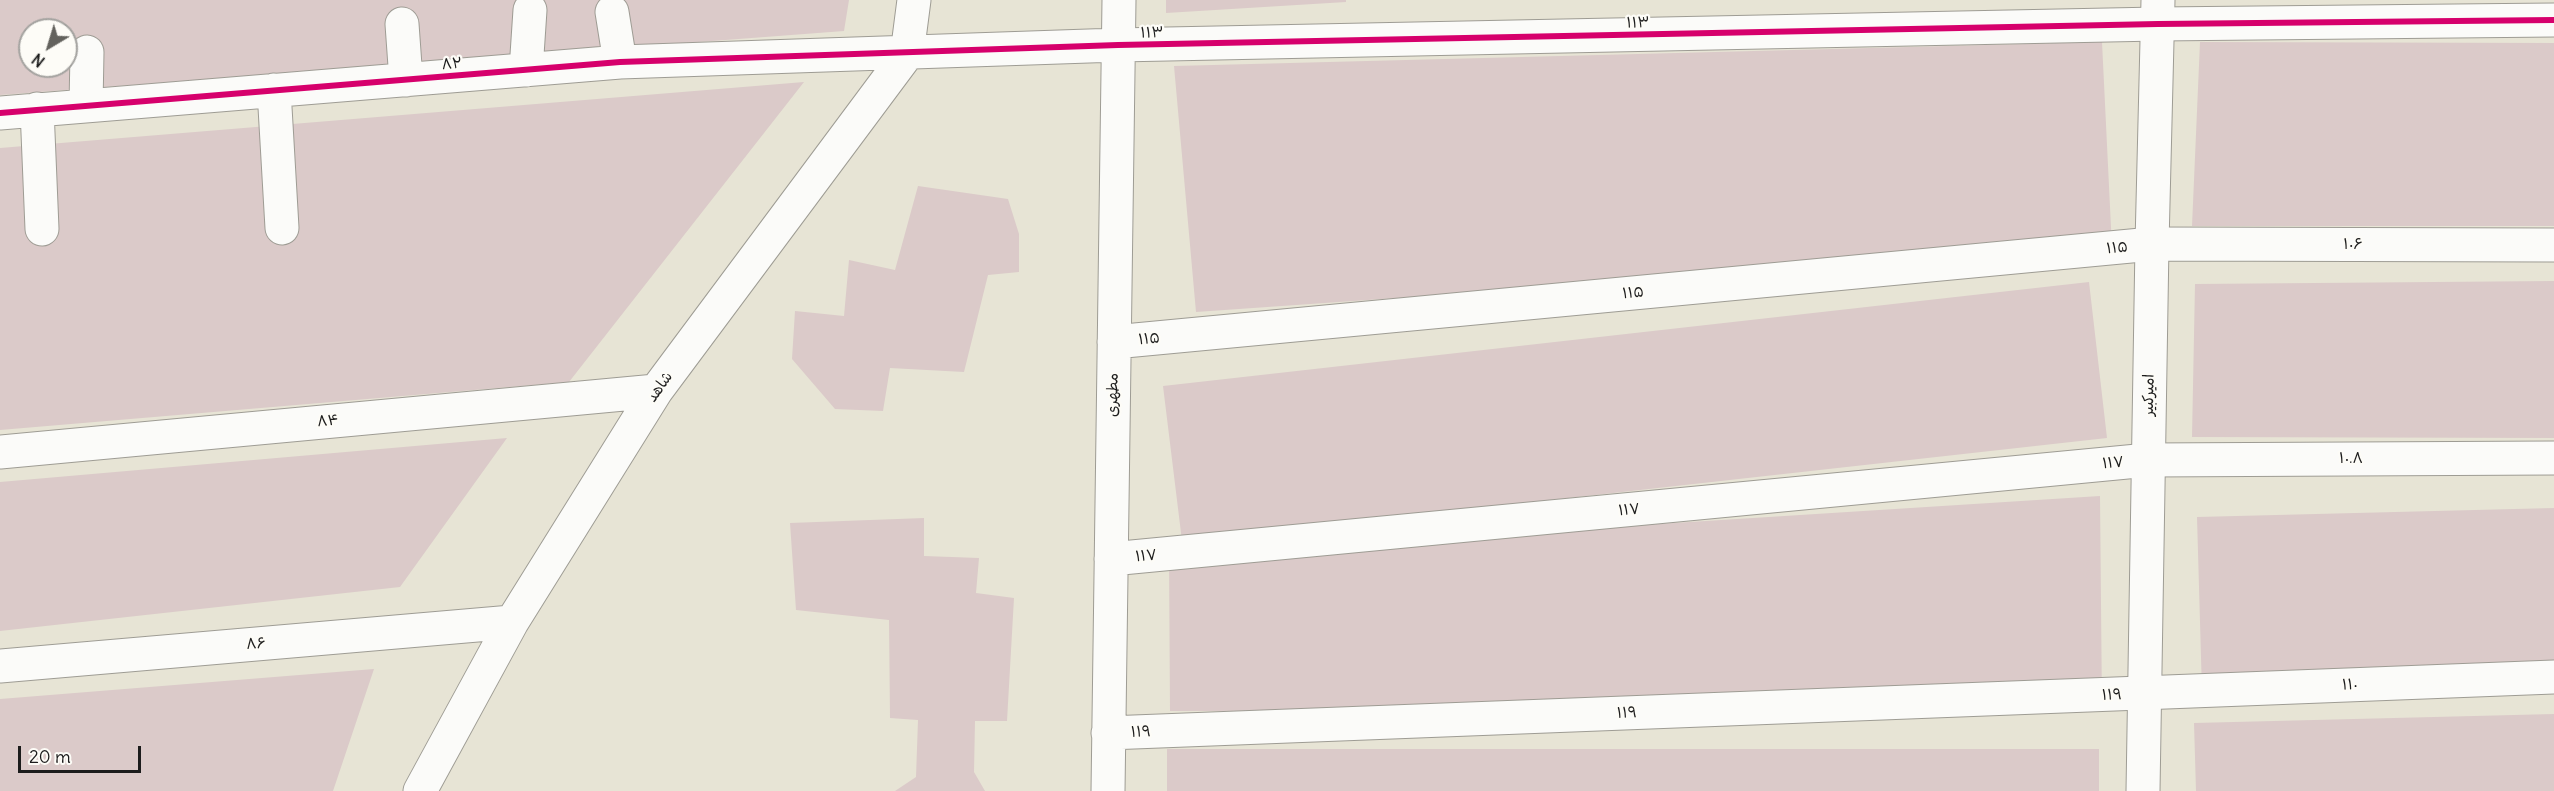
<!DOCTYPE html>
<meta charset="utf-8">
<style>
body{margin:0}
#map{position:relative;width:2554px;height:791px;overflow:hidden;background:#e7e4d5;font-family:Delius,sans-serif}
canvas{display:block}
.north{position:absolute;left:18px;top:18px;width:60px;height:60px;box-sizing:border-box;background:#fdfcf7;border:2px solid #a3a29f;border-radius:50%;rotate:218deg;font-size:16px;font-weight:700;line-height:24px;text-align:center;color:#1c1c1c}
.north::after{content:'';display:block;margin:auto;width:21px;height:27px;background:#63625d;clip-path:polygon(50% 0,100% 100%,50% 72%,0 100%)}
.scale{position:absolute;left:18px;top:746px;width:123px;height:27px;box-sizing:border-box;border:3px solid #1c1c1c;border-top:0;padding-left:8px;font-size:18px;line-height:21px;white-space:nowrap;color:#1c1c1c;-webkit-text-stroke:4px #fdfcf7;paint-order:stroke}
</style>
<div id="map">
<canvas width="2554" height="791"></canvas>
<div class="north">N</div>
<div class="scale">20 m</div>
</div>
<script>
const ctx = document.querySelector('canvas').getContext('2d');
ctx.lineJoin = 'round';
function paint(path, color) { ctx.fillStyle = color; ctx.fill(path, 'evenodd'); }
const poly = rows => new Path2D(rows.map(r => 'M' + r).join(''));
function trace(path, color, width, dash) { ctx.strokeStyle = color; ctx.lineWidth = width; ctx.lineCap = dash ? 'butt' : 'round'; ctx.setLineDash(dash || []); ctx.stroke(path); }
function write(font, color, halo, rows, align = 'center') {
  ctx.font = font + ' Delius,"Playpen Sans Arabic",sans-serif'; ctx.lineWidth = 4.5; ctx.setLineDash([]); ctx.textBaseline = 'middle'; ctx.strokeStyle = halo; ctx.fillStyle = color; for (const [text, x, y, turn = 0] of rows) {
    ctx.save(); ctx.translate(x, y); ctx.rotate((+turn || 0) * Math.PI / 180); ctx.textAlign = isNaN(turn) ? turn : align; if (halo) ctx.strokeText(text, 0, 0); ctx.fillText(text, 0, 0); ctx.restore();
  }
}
paint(poly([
 [0,0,849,0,844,31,0,95],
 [30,30,66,30,66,66,30,66],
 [1166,0,1346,0,1346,2,1166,13],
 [2102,42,2112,248,1196,312,1174,66],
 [2200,42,2554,43,2554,226,2192,226],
 [804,82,569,382,0,430,0,148],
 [918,186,1008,199,1019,234,1019,272,988,275,964,372,890,368,883,411,835,409,792,359,795,311,844,316,849,260,895,270],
 [2554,281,2554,438,2192,437,2195,284],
 [2089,282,2107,438,1182,541,1163,386],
 [507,438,400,587,0,631,0,482],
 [2100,496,2102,710,1170,711,1169,555],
 [2554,508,2554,671,2202,692,2197,517],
 [924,518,924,556,979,558,976,593,1014,598,1007,721,975,721,974,772,985,791,895,791,916,777,918,720,890,718,889,620,796,610,790,523],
 [374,669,333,791,0,791,0,699],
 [2554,714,2554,791,2196,791,2194,723],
 [1167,749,2099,749,2099,791,1167,791]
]), '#dbcac9');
const minor = poly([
 [612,12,620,62],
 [402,24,406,80],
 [526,70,530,10],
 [274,90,282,228],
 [86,106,87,52],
 [37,109,42,229],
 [0,113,620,62,1118,45,2158,24,2554,20],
 [1114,342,2152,244,2554,245],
 [0,452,656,391],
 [1111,559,2148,460,2554,458],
 [0,666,512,622],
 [1108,733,2554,677],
 [420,791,512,622,656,391,907,54,914,0],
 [1108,791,1119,0]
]);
const major = poly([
 [2143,791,2152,244,2158,0]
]);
trace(minor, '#9e9c94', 35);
trace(major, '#9e9c94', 35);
trace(minor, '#fbfbf9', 33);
trace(major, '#fbfbf9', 33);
trace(poly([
 [0,113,620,62,1118,45,2158,24,2554,20]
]), '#d6006c', 6);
write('15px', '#1c1c1c', '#fdfcf7', [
 ["۱۱۳",1638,23,-1],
 ["۱۱۳",1152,33,-1],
 ["۸۲",452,64,-5],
 ["۱۰۶",2353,245],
 ["۱۱۵",2117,248,-5],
 ["۱۱۵",1633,293,-5],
 ["۱۱۵",1149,339,-5],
 ["شاهد",660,387,-55],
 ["مطهری",1113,395,-89],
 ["امیرکبیر",2149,395,-89],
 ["۸۴",328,421,-5],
 ["۱۰.۸",2351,459],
 ["۱۱۷",2113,463,-5],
 ["۱۱۷",1629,510,-5],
 ["۱۱۷",1146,556,-5],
 ["۸۶",256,644,-5],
 ["۱۱۰",2350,685,-2],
 ["۱۱۹",2112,695,-2],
 ["۱۱۹",1627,713,-2],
 ["۱۱۹",1141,732,-2]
]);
</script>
